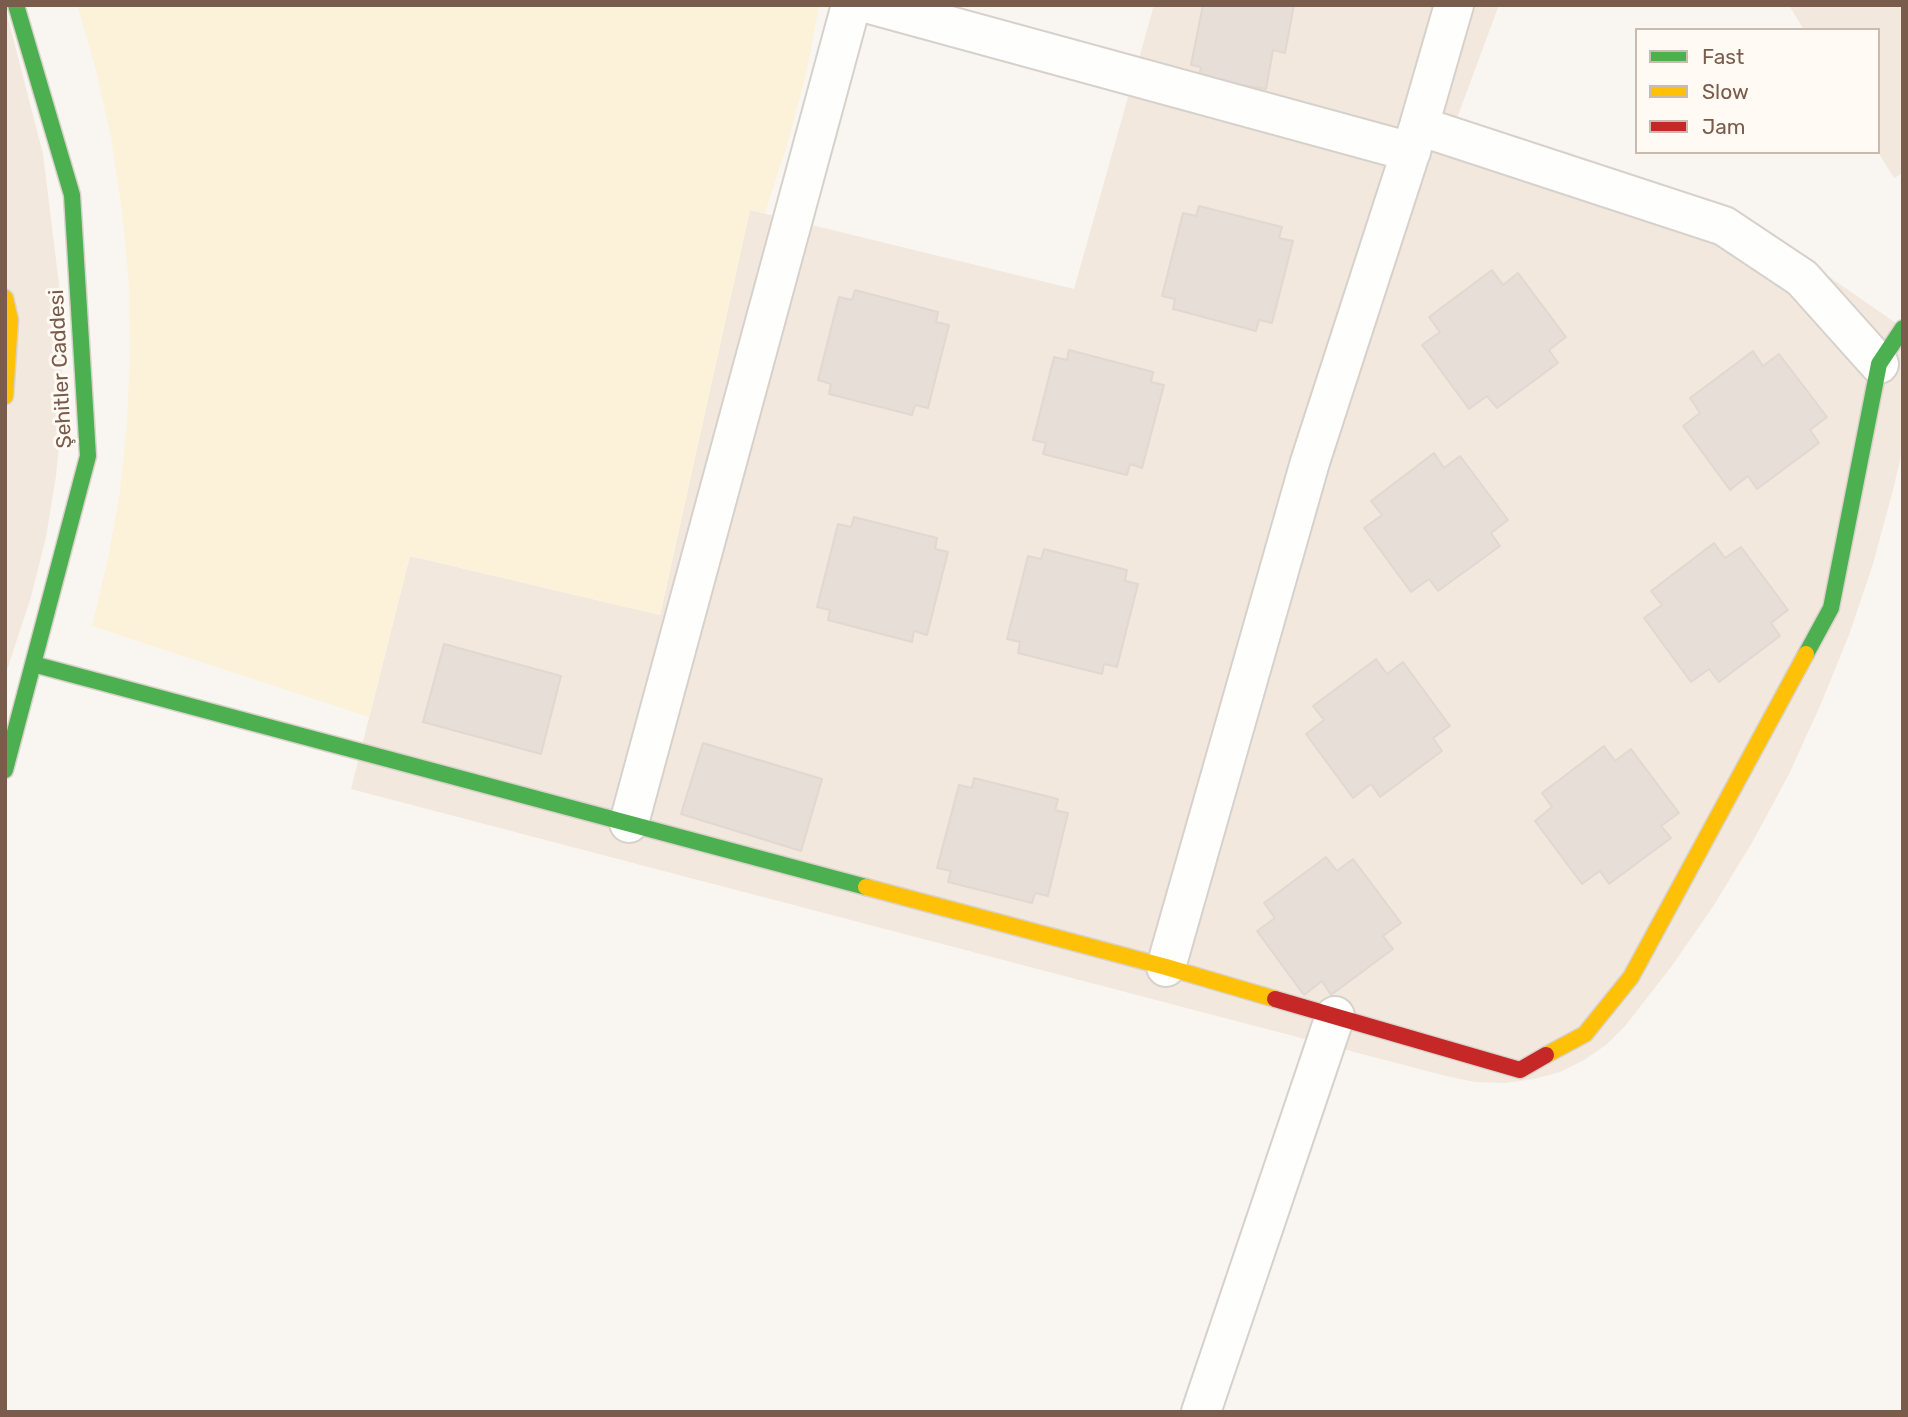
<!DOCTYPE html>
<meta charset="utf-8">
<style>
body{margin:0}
#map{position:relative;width:1908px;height:1417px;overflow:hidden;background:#f9f5f0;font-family:Rubik,sans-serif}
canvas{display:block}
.frame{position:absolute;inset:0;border:7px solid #7a5c4d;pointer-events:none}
.legend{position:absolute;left:1635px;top:28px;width:245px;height:126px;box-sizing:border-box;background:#fffaf3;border:2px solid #cabbb1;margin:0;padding:9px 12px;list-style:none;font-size:21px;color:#7a5c4d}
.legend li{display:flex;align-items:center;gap:14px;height:35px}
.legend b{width:35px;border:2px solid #cabbb1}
</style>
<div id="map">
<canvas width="1908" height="1417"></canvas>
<div class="frame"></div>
<ul class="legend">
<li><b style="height:9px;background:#4caf50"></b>Fast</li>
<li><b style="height:9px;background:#ffc107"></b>Slow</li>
<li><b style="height:9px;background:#c62828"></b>Jam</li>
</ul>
</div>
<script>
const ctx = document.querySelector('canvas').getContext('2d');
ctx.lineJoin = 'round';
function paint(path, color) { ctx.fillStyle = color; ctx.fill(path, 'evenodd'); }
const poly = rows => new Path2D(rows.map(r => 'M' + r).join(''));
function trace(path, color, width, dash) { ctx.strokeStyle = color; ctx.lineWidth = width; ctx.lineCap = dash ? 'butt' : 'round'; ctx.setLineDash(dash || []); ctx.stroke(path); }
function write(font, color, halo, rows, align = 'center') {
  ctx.font = font + ' Rubik,sans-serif'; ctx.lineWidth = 6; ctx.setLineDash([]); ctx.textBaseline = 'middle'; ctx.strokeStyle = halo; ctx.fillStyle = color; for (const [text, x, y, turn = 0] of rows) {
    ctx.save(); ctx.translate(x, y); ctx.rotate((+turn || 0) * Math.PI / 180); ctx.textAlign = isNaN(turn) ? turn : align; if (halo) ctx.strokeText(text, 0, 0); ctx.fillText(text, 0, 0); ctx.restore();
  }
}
paint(poly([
 [1154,5,1499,5,1457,118,1730,208,1903,328,1903,447,1893,490,1873,564,1849,635,1820,706,1789,774,1753,841,1714,905,1671,967,1625,1026,1606,1045,1584,1060,1560,1072,1534,1079,1505,1083,1475,1082,1446,1076,351,789,410,556,660,615,750,210,1074,289],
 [1789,5,1903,5,1903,173,1894,178,1878,152,1878,30,1804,30],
 [5,7,43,154,59,284,62,349,62,415,56,476,46,537,31,597,5,676]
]), '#f2e8de');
paint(poly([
 [77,5,819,5,807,70,788,142,765,213,750,210,660,615,410,556,369,717,92,626,108,559,120,492,127,424,130,355,129,283,122,210,111,138,96,70]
]), '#fbf2d9');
const building = poly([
 [1203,5,1294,5,1285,53,1273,50,1266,89,1242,85,1242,91,1198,82,1201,67,1191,65,1203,5],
 [1199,206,1282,227,1279,238,1293,241,1272,323,1259,320,1256,331,1173,309,1175,299,1162,296,1183,213,1196,216,1199,206],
 [1492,270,1503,285,1518,273,1566,337,1549,350,1558,363,1497,408,1487,396,1469,409,1422,345,1440,332,1429,317,1492,270],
 [855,290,938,312,936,322,949,325,928,408,915,405,912,415,829,394,831,384,818,380,839,297,852,300,855,290],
 [1069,350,1153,372,1151,382,1164,385,1142,468,1130,464,1127,475,1043,454,1046,443,1033,440,1054,357,1067,360,1069,350],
 [1753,351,1763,366,1779,354,1827,417,1810,430,1819,443,1757,489,1748,476,1730,490,1683,426,1700,413,1690,398,1753,351],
 [1434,453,1444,468,1460,456,1508,520,1491,533,1500,546,1438,591,1429,579,1411,592,1364,528,1382,515,1371,501,1434,453],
 [854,517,937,538,935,549,948,552,927,635,914,631,912,642,828,620,830,610,817,607,838,524,851,527,854,517],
 [1714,543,1725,558,1741,547,1788,610,1771,623,1780,636,1719,682,1709,669,1691,682,1644,618,1662,605,1651,591,1714,543],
 [1044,549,1127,570,1125,581,1138,584,1117,667,1104,664,1102,674,1018,653,1020,642,1007,639,1028,556,1041,559,1044,549],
 [444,644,561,676,541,754,423,722,444,644],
 [1376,659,1387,674,1403,662,1450,726,1433,738,1442,751,1380,797,1371,784,1353,798,1306,734,1324,720,1313,706,1376,659],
 [703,743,822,779,801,851,681,814,703,743],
 [1604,746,1615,761,1631,749,1679,813,1661,826,1671,838,1609,884,1600,871,1582,884,1535,821,1552,807,1542,793,1604,746],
 [974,778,1058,799,1055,810,1068,813,1048,896,1035,893,1032,903,948,882,951,871,937,868,959,785,972,788,974,778],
 [1326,857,1337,871,1353,859,1401,923,1383,936,1393,949,1331,995,1322,981,1304,995,1257,931,1275,918,1264,903,1326,857]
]);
paint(building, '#e6ded7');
trace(building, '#e2d8d2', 2);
const street = poly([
 [873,5,1411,152],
 [1419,126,1724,226,1802,278,1879,364],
 [629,823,851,5],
 [1166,967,1310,462,1419,126,1454,5],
 [1201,1412,1335,1016]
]);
const fast = poly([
 [1806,654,1831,608,1879,364,1903,328],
 [33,664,866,887],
 [5,770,88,456,72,195,16,5]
]);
const slow = poly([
 [5,298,10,320,5,396],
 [866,887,1166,967,1275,999],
 [1546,1055,1585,1034,1631,977,1806,654]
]);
const jam = poly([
 [1275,999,1520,1070,1546,1055]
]);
trace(street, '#d7d1cb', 42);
trace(fast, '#d9d2cb', 19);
trace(slow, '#d9d2cb', 19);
trace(jam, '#d9d2cb', 19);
trace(street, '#fefefd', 38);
trace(fast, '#4caf50', 16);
trace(slow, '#ffc107', 16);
trace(jam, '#c62828', 16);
write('21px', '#7a5c4d', '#fffaf3', [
 ["Şehitler Caddesi",61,369,-93]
]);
</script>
